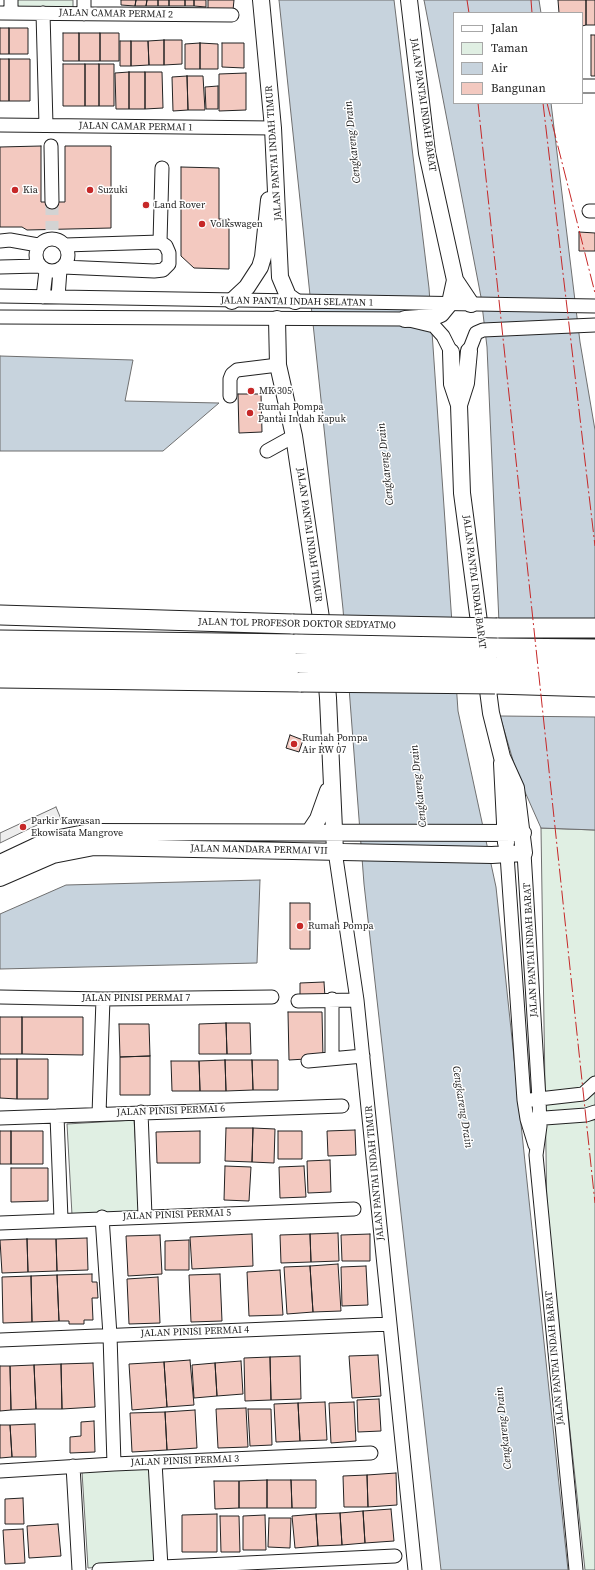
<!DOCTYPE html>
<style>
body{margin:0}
#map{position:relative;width:595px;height:1570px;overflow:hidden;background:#fff;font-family:"Source Serif 4",serif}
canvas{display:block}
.legend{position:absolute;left:453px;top:12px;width:130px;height:92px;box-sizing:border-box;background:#fff;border:1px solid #a7a7a7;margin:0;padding:5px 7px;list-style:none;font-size:12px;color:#222}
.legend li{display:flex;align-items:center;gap:8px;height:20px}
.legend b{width:20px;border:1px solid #a7a7a7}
</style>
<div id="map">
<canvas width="595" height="1570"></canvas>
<ul class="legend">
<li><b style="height:5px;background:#fff"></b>Jalan</li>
<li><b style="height:11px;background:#e0efe3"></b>Taman</li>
<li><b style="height:11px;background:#c7d3dd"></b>Air</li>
<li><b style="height:11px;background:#f3c9c0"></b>Bangunan</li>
</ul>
</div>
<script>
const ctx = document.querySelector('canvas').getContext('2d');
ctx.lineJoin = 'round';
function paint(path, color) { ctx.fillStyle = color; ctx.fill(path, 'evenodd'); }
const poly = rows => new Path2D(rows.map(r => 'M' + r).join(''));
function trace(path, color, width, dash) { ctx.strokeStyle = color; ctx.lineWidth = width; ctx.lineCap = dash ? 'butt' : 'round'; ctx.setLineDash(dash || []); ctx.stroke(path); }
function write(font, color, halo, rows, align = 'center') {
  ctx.font = font + ' "Source Serif 4",serif'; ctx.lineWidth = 3; ctx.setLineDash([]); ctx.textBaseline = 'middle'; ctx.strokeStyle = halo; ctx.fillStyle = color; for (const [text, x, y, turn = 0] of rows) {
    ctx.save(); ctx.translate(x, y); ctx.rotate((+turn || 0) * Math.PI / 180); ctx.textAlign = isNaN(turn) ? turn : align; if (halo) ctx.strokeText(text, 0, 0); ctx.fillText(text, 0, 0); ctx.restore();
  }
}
const green = poly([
 [13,0,73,0,73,8,13,7,13,0],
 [541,828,595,830,595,1570,585,1570,547,1218,541,828],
 [134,1120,140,1211,72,1215,67,1124,134,1120],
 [150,1468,156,1563,88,1568,82,1472,150,1468]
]);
paint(green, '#e0efe3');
trace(green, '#6f6f6f', 1);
const parking = poly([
 [56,807,61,819,39,824,0,843,0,833,56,807]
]);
paint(parking, '#ededed');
trace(parking, '#6f6f6f', 1);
const water = poly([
 [279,0,394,0,429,288,458,711,496,887,568,1570,441,1570,364,884,343,609,279,0],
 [424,0,539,0,541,13,454,13,454,103,551,103,580,342,595,430,595,624,499,623,487,347,481,297,424,0],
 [0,356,133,360,125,401,219,403,163,451,0,451,0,356],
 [500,716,595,717,595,830,541,828,517,774,500,716],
 [260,880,257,963,0,969,0,914,66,885,260,880]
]);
paint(water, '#c7d3dd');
trace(water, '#6f6f6f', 1);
const building = poly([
 [121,0,136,0,135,6,121,5,121,0],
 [136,0,147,0,146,6,135,6,136,0],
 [147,0,158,0,158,6,146,6,147,0],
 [158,0,169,0,169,6,158,6,158,0],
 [169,0,185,0,185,6,169,6,169,0],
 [185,0,194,0,194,6,185,6,185,0],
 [194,0,206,0,206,7,194,6,194,0],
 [208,0,234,0,233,10,208,10,208,0],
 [558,0,586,0,586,25,582,26,582,13,559,13,558,0],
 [586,0,595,0,595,25,586,25,586,0],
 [0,28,9,28,9,54,0,54,0,28],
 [9,28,28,28,28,54,9,54,9,28],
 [63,33,79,33,79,61,63,61,63,33],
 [79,33,100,33,100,61,79,61,79,33],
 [100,33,119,33,119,61,100,61,100,33],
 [591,35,595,35,595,76,591,76,591,35],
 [164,40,182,40,182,64,164,65,164,40],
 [164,40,164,65,149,65,148,41,164,40],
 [120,41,131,41,131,66,120,66,120,41],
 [131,41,148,41,149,65,131,66,131,41],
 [200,43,200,69,185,69,185,44,200,43],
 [200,43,218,44,218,69,200,69,200,43],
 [222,43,244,43,244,68,222,67,222,43],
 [0,59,9,59,9,101,0,101,0,59],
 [9,59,30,59,30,101,9,101,9,59],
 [63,64,85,64,85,106,63,106,63,64],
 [85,64,99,64,99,106,85,106,85,64],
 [99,64,114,64,114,106,99,106,99,64],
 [129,72,129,109,116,109,115,73,129,72],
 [129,72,145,72,145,109,129,109,129,72],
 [145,72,162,72,163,108,145,109,145,72],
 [246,73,246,110,219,111,219,74,246,73],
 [187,76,203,76,205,110,188,110,187,76],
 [187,76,188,110,173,111,172,77,187,76],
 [218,86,218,109,206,109,205,87,218,86],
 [41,146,41,202,65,202,65,146,111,146,111,228,27,230,22,227,0,227,0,147,41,146],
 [181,167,219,168,219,219,229,219,229,269,194,268,181,256,181,167],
 [579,232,595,233,595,251,579,251,579,232],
 [238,394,261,394,262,432,239,433,238,394],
 [290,735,303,740,299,752,286,748,290,735],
 [290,903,310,903,310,949,290,949,290,903],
 [324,982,325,997,300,998,300,983,324,982],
 [288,1012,322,1012,323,1058,289,1060,288,1012],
 [0,1017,22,1017,22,1054,0,1054,0,1017],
 [22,1017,83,1017,83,1055,22,1054,22,1017],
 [226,1023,250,1023,251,1054,227,1054,226,1023],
 [226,1023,227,1054,199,1054,199,1024,226,1023],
 [119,1024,149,1024,150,1056,120,1057,119,1024],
 [150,1056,150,1095,120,1095,120,1057,150,1056],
 [0,1059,17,1059,17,1099,0,1098,0,1059],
 [17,1059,48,1059,48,1099,17,1099,17,1059],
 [225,1060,252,1060,253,1090,226,1091,225,1060],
 [225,1060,226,1091,200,1091,199,1061,225,1060],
 [252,1060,278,1060,278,1090,253,1090,252,1060],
 [171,1061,199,1061,200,1091,172,1091,171,1061],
 [226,1128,253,1128,252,1162,225,1161,226,1128],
 [253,1128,275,1129,274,1163,252,1162,253,1128],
 [355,1130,356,1155,328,1156,327,1131,355,1130],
 [0,1131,11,1131,11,1164,0,1164,0,1131],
 [11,1131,43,1131,43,1164,11,1164,11,1131],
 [200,1131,200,1163,157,1163,156,1132,200,1131],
 [278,1131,302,1131,302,1159,278,1159,278,1131],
 [330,1160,331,1192,308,1193,307,1161,330,1160],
 [225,1166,251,1167,249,1201,224,1200,225,1166],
 [304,1166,306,1197,280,1198,279,1167,304,1166],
 [11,1168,48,1168,48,1201,11,1202,11,1168],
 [338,1233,339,1261,311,1262,310,1234,338,1233],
 [252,1234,253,1266,192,1269,190,1237,252,1234],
 [310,1234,311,1262,281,1263,280,1235,310,1234],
 [370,1234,370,1261,342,1261,341,1235,370,1234],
 [160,1235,162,1274,128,1276,126,1236,160,1235],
 [87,1238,88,1270,57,1271,56,1239,87,1238],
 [27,1239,28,1272,2,1273,0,1240,27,1239],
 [27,1239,56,1239,57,1271,28,1272,27,1239],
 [189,1240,189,1270,165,1270,165,1241,189,1240],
 [338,1264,341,1311,313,1312,310,1266,338,1264],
 [310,1266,313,1312,287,1314,284,1267,310,1266],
 [366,1266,368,1305,342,1306,341,1267,366,1266],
 [280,1270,283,1315,249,1316,247,1272,280,1270],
 [92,1274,92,1282,97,1282,98,1298,92,1298,93,1320,84,1320,84,1324,69,1324,69,1321,59,1321,57,1275,92,1274],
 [220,1274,222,1321,191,1322,189,1275,220,1274],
 [57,1275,59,1321,32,1322,31,1276,57,1275],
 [31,1276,32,1322,3,1323,2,1277,31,1276],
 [158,1277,160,1323,129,1324,127,1279,158,1277],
 [378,1355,381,1396,352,1398,349,1356,378,1355],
 [300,1356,301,1399,271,1400,270,1357,300,1356],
 [270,1357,271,1400,245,1401,244,1358,270,1357],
 [190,1360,194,1405,167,1407,164,1362,190,1360],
 [241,1361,243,1394,217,1396,215,1363,241,1361],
 [164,1362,167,1407,132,1410,129,1364,164,1362],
 [93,1363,95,1407,62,1409,61,1364,93,1363],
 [215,1363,217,1396,194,1398,192,1365,215,1363],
 [61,1364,62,1409,36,1409,34,1365,61,1364],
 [34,1365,36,1409,11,1410,10,1366,34,1365],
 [0,1366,10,1366,11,1410,0,1411,0,1366],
 [379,1399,381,1431,358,1432,357,1400,379,1399],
 [325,1402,327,1440,300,1441,298,1403,325,1402],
 [354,1402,356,1441,331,1443,329,1403,354,1402],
 [298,1403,300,1441,276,1442,274,1404,298,1403],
 [246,1408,248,1447,218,1448,216,1409,246,1408],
 [248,1409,271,1409,272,1445,250,1446,248,1409],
 [195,1410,197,1448,167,1450,165,1412,195,1410],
 [165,1412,167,1450,132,1452,130,1413,165,1412],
 [94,1421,95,1452,70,1453,70,1437,81,1436,81,1422,94,1421],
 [35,1424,36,1457,12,1457,10,1425,35,1424],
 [0,1425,10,1425,12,1457,0,1458,0,1425],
 [396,1473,397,1505,368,1507,367,1475,396,1473],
 [367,1475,368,1507,344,1507,343,1476,367,1475],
 [267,1480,291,1480,292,1508,267,1508,267,1480],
 [267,1480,267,1508,239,1508,239,1481,267,1480],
 [291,1480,316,1480,316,1508,292,1508,291,1480],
 [214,1481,239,1481,239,1508,215,1509,214,1481],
 [23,1498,24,1524,5,1524,5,1499,23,1498],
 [391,1509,394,1541,365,1543,363,1511,391,1509],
 [363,1511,365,1543,342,1545,340,1513,363,1511],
 [340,1513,342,1545,318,1546,316,1514,340,1513],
 [217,1514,217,1552,182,1552,182,1515,217,1514],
 [316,1514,318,1546,295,1548,292,1516,316,1514],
 [265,1515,266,1550,243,1550,243,1516,265,1515],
 [220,1516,239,1516,240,1552,221,1552,220,1516],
 [269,1518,291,1518,290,1548,268,1547,269,1518],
 [58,1524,61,1556,29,1558,27,1526,58,1524],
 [23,1529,25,1563,5,1564,3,1530,23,1529]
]);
paint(building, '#f3c9c0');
trace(building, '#222', 1);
trace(poly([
 [52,202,52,230]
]), '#d3d3d3', 13, [13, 6]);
const minor = poly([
 [0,13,232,15],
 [11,13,11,0],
 [43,13,46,125],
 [84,14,84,0],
 [582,86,595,86],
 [0,125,273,128],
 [51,146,52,202],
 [589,211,595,211],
 '36 255a16 16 0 1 1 32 0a16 16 0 1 1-32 0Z',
 [0,241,10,240,38,245],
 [160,242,162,168],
 [0,267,39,266],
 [63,267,154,271,163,270,169,264,169,253,166,246,160,242,65,245],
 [0,296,595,306],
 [43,297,46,271],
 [58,297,60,270],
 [0,317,405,319,434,326,443,336,451,352],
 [469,351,476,333,483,330,595,325],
 [230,396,230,379,232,374,237,370,278,365],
 [267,451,294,436],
 [335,851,357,1000,415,1570],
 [524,853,539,1099,540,1126,536,1155,576,1570],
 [507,855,524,1100,527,1119,535,1145],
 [0,997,103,999,272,997],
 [332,999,332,1059],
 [298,1001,357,1000],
 [308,1061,363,1056],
 [530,1100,583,1094,595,1083],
 [141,1112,145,1216],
 [99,1114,103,999],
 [57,1116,61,1219],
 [0,1118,342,1106],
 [531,1119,586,1115,595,1112],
 [102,1217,110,1335,114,1464],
 [0,1223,354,1209],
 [0,1340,390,1324],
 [155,1462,161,1567],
 [73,1466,79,1570],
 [0,1471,114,1464,371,1453],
 [99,1570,395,1556]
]);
const major = poly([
 [261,0,273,128,280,277,288,296,295,301],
 [455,280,471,304],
 [232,301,247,287,260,267,263,257,269,200],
 [277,319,278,365,294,436,321,618,328,698,335,851],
 [405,319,434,317,441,314,450,303,455,280,427,153,409,0],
 [451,352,452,384,459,405],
 [502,763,506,843],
 [310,831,318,819,328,791],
 [0,863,49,840,90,832,523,833],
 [0,878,53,855,94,847,492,855,524,853,516,788,502,757,491,713,462,493,459,405,466,383,469,351]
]);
const highway = poly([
 [0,615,293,624],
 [497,628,595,628],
 [0,640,296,644],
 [497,648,595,649],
 [0,659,298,663],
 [496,667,595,668],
 [0,678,301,682],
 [495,684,595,687]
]);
trace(minor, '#222', 15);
trace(major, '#222', 18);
trace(highway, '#222', 21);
trace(minor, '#fff', 13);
trace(major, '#fff', 16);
trace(highway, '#fff', 19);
const highwayBridge = poly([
 [293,624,497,628],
 [296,644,497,648],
 [298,663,496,667],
 [301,682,495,684]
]);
trace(highwayBridge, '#222', 21, []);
trace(highwayBridge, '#fff', 19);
trace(poly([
 [467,0,469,13],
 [531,0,532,13],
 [478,103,595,1203],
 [543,103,595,546],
 [547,103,595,293]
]), '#c62828', 1, [14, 3, 2, 3]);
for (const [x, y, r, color] of [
 [15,190,4,"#c62828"],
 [90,190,4,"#c62828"],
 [146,205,4,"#c62828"],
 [202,224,4,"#c62828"],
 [251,391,4,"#c62828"],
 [250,413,4,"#c62828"],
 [294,744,4,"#c62828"],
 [23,827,4,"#c62828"],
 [300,926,4,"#c62828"]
]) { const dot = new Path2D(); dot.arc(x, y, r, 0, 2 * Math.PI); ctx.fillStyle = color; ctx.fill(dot); trace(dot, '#fff', 1.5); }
write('10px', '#222', '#fff', [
 ["JALAN CAMAR PERMAI 2",116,14,1],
 ["JALAN PANTAI INDAH BARAT",423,105,82],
 ["JALAN CAMAR PERMAI 1",136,127,1],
 ["JALAN PANTAI INDAH TIMUR",274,153,-94],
 ["JALAN PANTAI INDAH SELATAN 1",297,302,1],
 ["JALAN PANTAI INDAH TIMUR",309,535,82],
 ["JALAN PANTAI INDAH BARAT",474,582,83],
 ["JALAN TOL PROFESOR DOKTOR SEDYATMO",297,624,1],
 ["JALAN MANDARA PERMAI VII",259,850,1],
 ["JALAN PANTAI INDAH BARAT",531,950,-93],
 ["JALAN PINISI PERMAI 7",136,998],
 ["JALAN PINISI PERMAI 6",171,1111,-2],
 ["JALAN PANTAI INDAH TIMUR",375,1173,-95],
 ["JALAN PINISI PERMAI 5",177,1215,-2],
 ["JALAN PINISI PERMAI 4",195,1332,-2],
 ["JALAN PANTAI INDAH BARAT",555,1358,-95],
 ["JALAN PINISI PERMAI 3",185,1461,-2]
]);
write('10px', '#222', '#fff', [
 ["Kia",23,190],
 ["Suzuki",98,190],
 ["Land Rover",154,205],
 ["Volkswagen",210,224],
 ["MK 305",259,391],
 ["Rumah Pompa",258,407],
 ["Pantai Indah Kapuk",258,419],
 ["Rumah Pompa",302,738],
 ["Air RW 07",302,750],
 ["Parkir Kawasan",31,821],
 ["Ekowisata Mangrove",31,833],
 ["Rumah Pompa",308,926]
], 'left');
write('italic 11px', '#222', '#fff', [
 ["Cengkareng Drain",353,142,-96],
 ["Cengkareng Drain",386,464,-96],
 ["Cengkareng Drain",419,786,-96],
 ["Cengkareng Drain",462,1107,81],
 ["Cengkareng Drain",504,1428,-96]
]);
</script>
